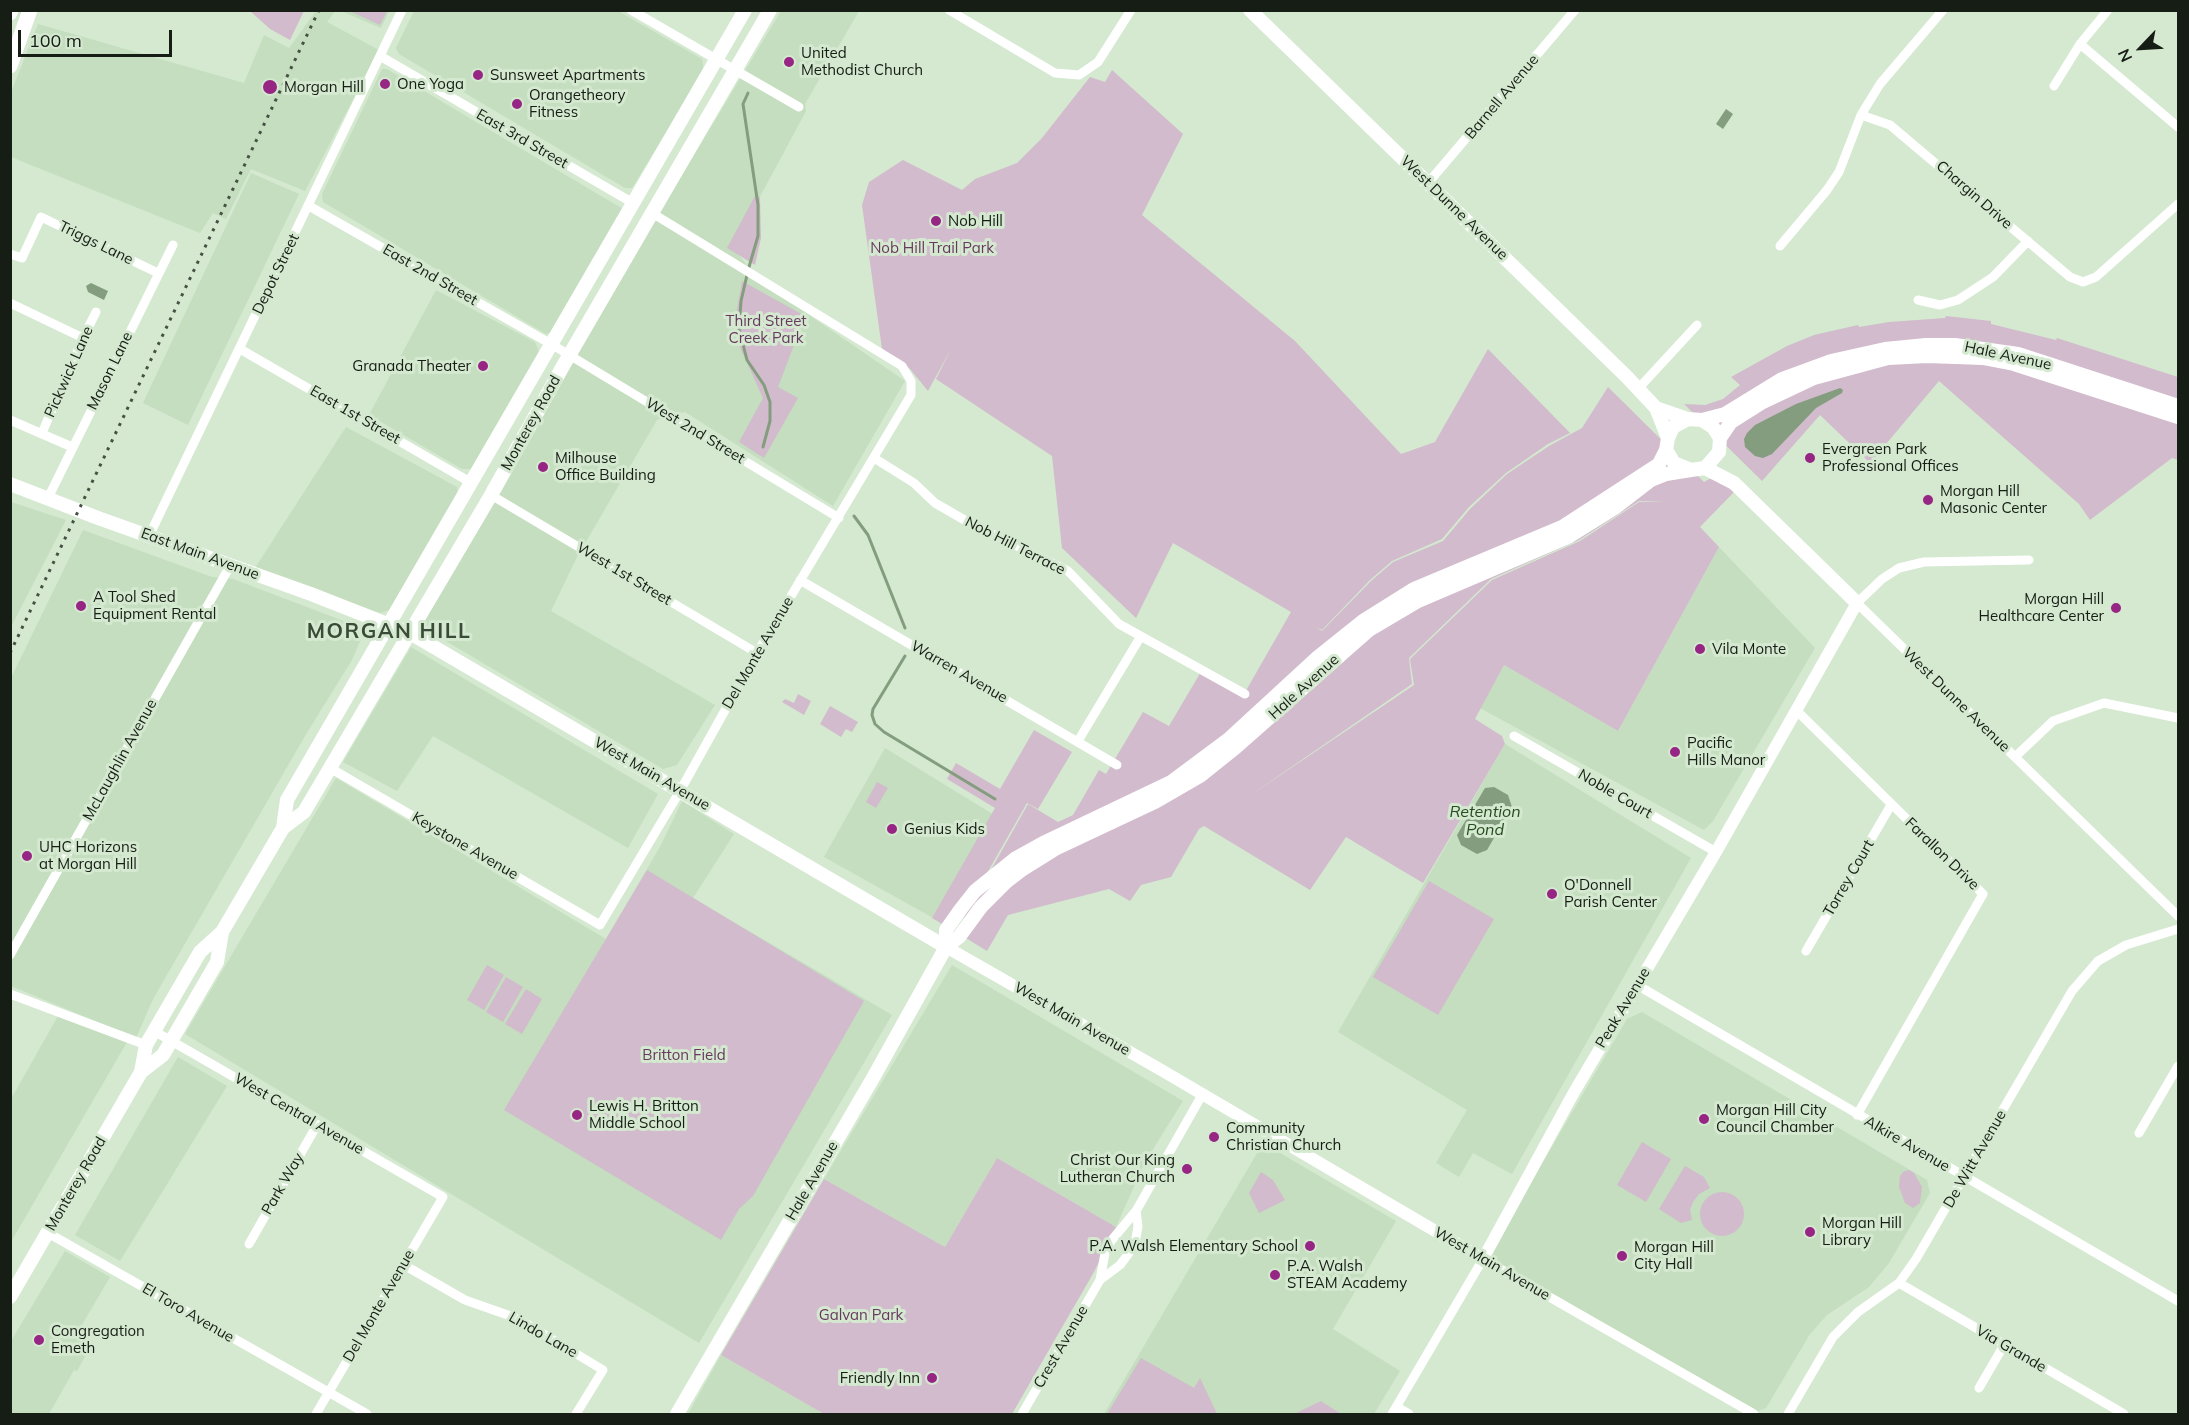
<!DOCTYPE html>
<style>
body{margin:0}
#map{position:relative;width:2189px;height:1425px;overflow:hidden;background:#d4e9d0;font-family:Mulish,sans-serif}
canvas{display:block}
.frame{position:absolute;inset:0;border:12px solid #161d14;pointer-events:none}
.north{position:absolute;left:2111px;top:18px;width:60px;height:60px;-webkit-text-stroke:4px #d4e9d0;paint-order:stroke;rotate:245deg;font-size:16px;font-weight:700;line-height:24px;text-align:center;color:#161d14}
.north::after{content:'';display:block;margin:auto;width:21px;height:27px;background:#161d14;clip-path:polygon(50% 0,100% 100%,50% 72%,0 100%)}
.scale{position:absolute;left:18px;top:30px;width:154px;height:27px;box-sizing:border-box;border:3px solid #161d14;border-top:0;padding-left:8px;font-size:18px;line-height:21px;white-space:nowrap;color:#161d14;-webkit-text-stroke:4px #d4e9d0;paint-order:stroke}
</style>
<div id="map">
<canvas width="2189" height="1425"></canvas>
<div class="frame"></div>
<div class="north">N</div>
<div class="scale">100 m</div>
</div>
<script>
const ctx = document.querySelector('canvas').getContext('2d');
ctx.lineJoin = 'round';
function paint(path, color) { ctx.fillStyle = color; ctx.fill(path, 'evenodd'); }
const poly = rows => new Path2D(rows.map(r => 'M' + r).join(''));
function trace(path, color, width, dash) { ctx.strokeStyle = color; ctx.lineWidth = width; ctx.lineCap = dash ? 'butt' : 'round'; ctx.setLineDash(dash || []); ctx.stroke(path); }
function write(font, color, halo, rows, align = 'center') {
  ctx.font = font + ' Mulish,sans-serif'; ctx.lineWidth = 6; ctx.setLineDash([]); ctx.textBaseline = 'middle'; ctx.strokeStyle = halo; ctx.fillStyle = color; for (const [text, x, y, turn = 0] of rows) {
    ctx.save(); ctx.translate(x, y); ctx.rotate((+turn || 0) * Math.PI / 180); ctx.textAlign = isNaN(turn) ? turn : align; if (halo) ctx.strokeText(text, 0, 0); ctx.fillText(text, 0, 0); ctx.restore();
  }
}
paint(poly([
 [316,11,335,11,327,22,379,50,305,191,251,169,226,219,213,213,200,233,11,157,10,95,38,24,244,83,264,35,289,48],
 [341,11,389,11,381,28],
 [414,11,618,11,702,59,704,71,632,188,625,188,399,54,396,48],
 [781,11,859,11,805,104,806,111,733,247,758,280,905,381,833,506,685,412,657,420,577,557,551,611,715,705,677,765,663,769,427,630,423,618,502,490,621,276],
 [382,69,387,69,623,209,557,330,546,334,323,202,322,194],
 [251,173,299,194,188,425,143,403],
 [436,290,535,342,539,352,471,469,462,469,369,415],
 [346,427,457,487,458,497,392,609,380,613,255,568],
 [11,502,66,520,11,627,10,502],
 [83,530,212,577,233,579,362,628,364,632,352,660,305,736,153,999,136,1038,11,986,10,680],
 [1719,547,1815,648,1713,821,1704,830,1480,708,1504,665,1618,731],
 [411,647,658,794,628,848,433,736,397,791,343,762],
 [1505,744,1691,858,1512,1174,1473,1153,1459,1177,1436,1163,1467,1110,1338,1032],
 [885,748,1012,826,953,929,824,857],
 [336,778,606,939,661,845,682,801,734,834,693,898,892,1015,699,1343,185,1034],
 [952,965,1183,1101,1145,1162,1116,1227,997,1158,945,1247,824,1179],
 [1642,1012,1927,1180,1930,1193,1889,1263,1869,1287,1827,1315,1810,1334,1766,1408,1752,1413,1493,1262,1490,1252,1627,1019],
 [58,1016,127,1042,11,1242,11,1099],
 [178,1057,227,1086,120,1261,75,1235],
 [1263,1143,1396,1221,1333,1329,1400,1371,1374,1414,1104,1414],
 [65,1251,110,1277,76,1335,92,1344,77,1371,74,1370,49,1414,11,1414,11,1341],
 [721,1355,824,1414,688,1414]
]), '#c4debf');
paint(poly([
 [250,11,304,11,290,40,270,29],
 [350,11,387,11,380,25],
 [1112,70,1183,134,1142,215,1295,341,1401,454,1435,442,1488,349,1570,433,1548,444,1506,473,1469,507,1442,539,1392,561,1370,580,1322,630,1316,627,1322,631,1371,581,1393,562,1443,541,1470,509,1507,474,1549,446,1582,428,1608,387,1704,482,1717,475,1734,492,1700,527,1719,547,1618,731,1504,665,1475,719,1502,736,1505,744,1423,883,1346,837,1310,890,1204,826,1199,829,1171,877,1141,885,1130,901,1109,889,1008,915,987,951,956,932,1028,804,1058,822,1073,815,1099,770,1106,774,1143,712,1169,726,1202,670,1244,694,1291,612,1173,543,1136,618,1062,548,1052,456,936,379,951,349,928,391,910,369,882,349,862,205,869,182,903,160,962,190,975,179,1017,163,1042,138,1090,77,1105,82],
 [1639,501,1665,501,1639,502,1580,541,1492,580,1410,659,1414,685,1245,799,1412,684,1409,658,1491,579,1579,540],
 [756,194,760,198,761,238,755,265,727,248],
 [742,281,805,316,778,387,798,398,764,458,739,442,763,398,738,343,735,321],
 [1946,316,1991,321,1991,324,2056,340,2057,338,2178,377,2178,460,2172,458,2090,520,2079,504,1939,381,1870,463,1820,415,1762,481,1684,404,1705,405,1723,399,1740,385,1731,377,1787,346,1814,335,1858,325,1859,327,1889,322,1945,318],
 [798,694,811,701,804,715,782,702,785,699,794,703],
 [830,706,858,722,852,732,846,729,841,737,820,724],
 [1034,730,1072,752,1038,809,1027,803,954,931,932,918,995,808,947,779,956,763,1000,789],
 [877,782,888,788,876,808,866,802],
 [647,870,864,1001,753,1196,739,1209,721,1240,504,1110],
 [1429,881,1494,919,1438,1015,1373,977],
 [487,965,504,975,484,1010,467,1000],
 [506,977,523,987,503,1022,486,1012],
 [526,989,542,999,522,1034,505,1024],
 [1642,1142,1671,1159,1646,1202,1617,1185],
 [997,1158,1116,1227,1094,1272,1012,1414,824,1414,721,1355,824,1179,945,1247],
 [1685,1166,1704,1177,1710,1188,1699,1194,1693,1202,1690,1210,1692,1220,1681,1223,1659,1209],
 [1909,1170,1914,1173,1922,1187,1920,1203,1913,1208,1905,1203,1899,1187,1900,1176,1903,1172],
 [1261,1172,1273,1180,1285,1200,1259,1213,1249,1193],
 '1700 1214a22 22 0 1 1 44 0a22 22 0 1 1-44 0Z',
 [1141,1358,1194,1388,1200,1378,1217,1414,1107,1414],
 [1321,1401,1341,1414,1294,1414]
]), '#d2bbcc');
paint(poly([
 [1726,109,1733,114,1723,129,1716,124],
 [91,283,108,291,104,300,88,292,86,286],
 [1840,388,1843,390,1842,393,1816,408,1772,454,1763,458,1755,456,1745,447,1744,439,1747,433,1755,425,1796,404],
 [1494,787,1508,795,1512,807,1487,850,1477,854,1461,845,1457,835,1485,788]
]), '#839d7e');
trace(poly([
 [748,93,743,104,758,205,758,236,749,267],
 [747,275,741,301,739,329,747,360,764,385,770,402,770,421,763,447],
 [854,516,868,535,905,628],
 [905,656,873,709,872,715,875,724,884,732,995,799]
]), '#839d7e', 3);
trace(poly([
 [631,10,799,107],
 [949,10,1055,73,1079,75,1098,62,1131,10],
 [2080,44,2178,127],
 [380,56,633,203],
 [2054,86,2080,44,2108,10],
 [1861,115,1890,125,2070,277,2083,282,2096,277,2178,204],
 [1428,183,1575,10],
 [309,206,551,344,839,518],
 [1780,246,1827,190,1839,172,1861,115,1880,84,1943,10],
 [10,254,22,258,41,217,158,273],
 [1918,300,1940,305,1958,300,1993,277,2028,241],
 [10,303,83,338],
 [240,349,470,482],
 [1637,390,1697,325],
 [10,420,72,447],
 [42,433,83,338,96,312],
 [874,458,914,483,935,503,968,522,1068,571,1119,624,1245,694],
 [491,495,757,653],
 [48,498,173,245],
 [149,536,402,10],
 [2029,560,1924,562,1899,568,1882,579,1857,603,2178,916],
 [800,580,1117,765],
 [1797,711,1983,894,1857,1115],
 [1514,736,1716,852],
 [1078,741,1141,636],
 [2015,757,2053,721,2104,703,2178,718],
 [330,768,600,925,680,791,757,653,911,395,911,381,902,366,652,213],
 [1806,951,1891,805],
 [10,955,230,566],
 [1637,985,2178,1301],
 [10,994,146,1045],
 [154,1031,443,1197,316,1414],
 [2139,1133,2178,1066],
 [48,1233,367,1414],
 [249,1244,317,1125],
 [404,1265,465,1300,519,1319,603,1370,576,1414],
 [1100,1280,1105,1253,1111,1241,1136,1211,1202,1095],
 [1899,1283,2124,1414],
 [1979,1388,2004,1345],
 [1397,1407,1409,1414],
 [1022,1414,1100,1280,1120,1265,1129,1253,1136,1238,1138,1226,1136,1211],
 [1392,1414,1483,1259,1754,1414],
 [1788,1414,1833,1337,1858,1312,1899,1283,1916,1259,2072,991,2098,961,2126,945,2178,929]
]), '#fff', 9);
trace(poly([
 [946,947,1163,1071,1483,1259,1573,1094,1716,852,1857,603]
]), '#fff', 12);
trace(poly([
 [1250,10,1627,377,1656,408,1668,438],
 [1656,408,1688,419],
 [1688,419,1702,420,1713,427,1720,438,1719,452,1705,468,1691,470,1674,463,1666,450,1668,438,1673,427,1688,419],
 [1702,420,1725,414,1782,379,1831,361,1885,349,1926,345,1955,345,2018,354,2178,406],
 [1720,438,1731,422,1761,403,1814,378,1888,358,1927,356,1983,358,2014,364,2178,417],
 [1705,468,1734,483,1857,603],
 [10,484,98,518,311,594,410,633,946,947],
 [283,828,287,800,745,10],
 [946,947,946,930,960,910,975,891,1016,858,1043,843,1171,782,1230,738,1318,657,1363,621,1414,589,1562,527,1659,464,1666,450],
 [141,1072,163,1055,217,962,222,932],
 [10,1297,141,1072,146,1045,200,952,222,932,283,828,304,812,491,495,563,366,770,10],
 [677,1414,873,1078,946,947,959,937,981,907,1006,882,1023,869,1055,849,1155,802,1200,776,1235,748,1369,630,1418,601,1568,537,1616,507,1651,480,1666,474,1691,470]
]), '#fff', 14);
trace(poly([
 [10,13,11,10],
 [10,66,30,10]
]), '#fff', 15);
trace(poly([
 [10,653,319,10]
]), '#465144', 3, [3, 6]);
for (const [x, y, r, color] of [
 [789,62,6,"#962584"],
 [478,75,6,"#962584"],
 [385,84,6,"#962584"],
 [270,87,8,"#962584"],
 [517,104,6,"#962584"],
 [936,221,6,"#962584"],
 [483,366,6,"#962584"],
 [1810,458,6,"#962584"],
 [543,467,6,"#962584"],
 [1928,500,6,"#962584"],
 [81,606,6,"#962584"],
 [2116,608,6,"#962584"],
 [1700,649,6,"#962584"],
 [1675,752,6,"#962584"],
 [892,829,6,"#962584"],
 [27,856,6,"#962584"],
 [1552,894,6,"#962584"],
 [577,1115,6,"#962584"],
 [1704,1119,6,"#962584"],
 [1214,1137,6,"#962584"],
 [1187,1169,6,"#962584"],
 [1810,1232,6,"#962584"],
 [1310,1246,6,"#962584"],
 [1622,1256,6,"#962584"],
 [1275,1275,6,"#962584"],
 [39,1340,6,"#962584"],
 [932,1378,6,"#962584"]
]) { const dot = new Path2D(); dot.arc(x, y, r, 0, 2 * Math.PI); ctx.fillStyle = color; ctx.fill(dot); trace(dot, '#d4e9d0', 2); }
write('15px', '#161d14', '#d4e9d0', [
 ["United",801,53],
 ["Methodist Church",801,70],
 ["Sunsweet Apartments",490,75],
 ["One Yoga",397,84],
 ["Morgan Hill",284,87],
 ["Orangetheory",529,95],
 ["Fitness",529,112],
 ["Nob Hill",948,221],
 ["Granada Theater",471,366,"right"],
 ["Evergreen Park",1822,449],
 ["Professional Offices",1822,466],
 ["Milhouse",555,458],
 ["Office Building",555,475],
 ["Morgan Hill",1940,491],
 ["Masonic Center",1940,508],
 ["A Tool Shed",93,597],
 ["Equipment Rental",93,614],
 ["Morgan Hill",2104,599,"right"],
 ["Healthcare Center",2104,616,"right"],
 ["Vila Monte",1712,649],
 ["Pacific",1687,743],
 ["Hills Manor",1687,760],
 ["Genius Kids",904,829],
 ["UHC Horizons",39,847],
 ["at Morgan Hill",39,864],
 ["O'Donnell",1564,885],
 ["Parish Center",1564,902],
 ["Lewis H. Britton",589,1106],
 ["Middle School",589,1123],
 ["Morgan Hill City",1716,1110],
 ["Council Chamber",1716,1127],
 ["Community",1226,1128],
 ["Christian Church",1226,1145],
 ["Christ Our King",1175,1160,"right"],
 ["Lutheran Church",1175,1177,"right"],
 ["Morgan Hill",1822,1223],
 ["Library",1822,1240],
 ["P.A. Walsh Elementary School",1298,1246,"right"],
 ["Morgan Hill",1634,1247],
 ["City Hall",1634,1264],
 ["P.A. Walsh",1287,1266],
 ["STEAM Academy",1287,1283],
 ["Congregation",51,1331],
 ["Emeth",51,1348],
 ["Friendly Inn",920,1378,"right"]
], 'left');
write('15px', '#161d14', '#d4e9d0', [
 ["Barnell Avenue",1502,97,-50],
 ["East 3rd Street",522,139,30],
 ["Chargin Drive",1974,195,41],
 ["West Dunne Avenue",1454,208,44],
 ["Triggs Lane",96,243,26],
 ["Depot Street",276,274,-64],
 ["East 2nd Street",430,275,30],
 ["Hale Avenue",2008,356,12],
 ["Mason Lane",110,371,-64],
 ["Pickwick Lane",69,372,-66],
 ["East 1st Street",355,415,30],
 ["Monterey Road",531,423,-61],
 ["West 2nd Street",695,431,31],
 ["Nob Hill Terrace",1015,546,27],
 ["East Main Avenue",200,554,20],
 ["West 1st Street",624,574,31],
 ["Del Monte Avenue",758,653,-60],
 ["Warren Avenue",959,672,30],
 ["Hale Avenue",1304,687,-42],
 ["West Dunne Avenue",1956,700,44],
 ["McLaughlin Avenue",120,760,-61],
 ["West Main Avenue",652,774,30],
 ["Noble Court",1615,794,30],
 ["Keystone Avenue",465,846,30],
 ["Farallon Drive",1942,854,44],
 ["Torrey Court",1849,878,-60],
 ["Peak Avenue",1623,1008,-59],
 ["West Main Avenue",1072,1019,30],
 ["West Central Avenue",299,1114,30],
 ["Alkire Avenue",1907,1144,30],
 ["De Witt Avenue",1975,1159,-60],
 ["Hale Avenue",812,1181,-60],
 ["Monterey Road",76,1184,-60],
 ["Park Way",283,1184,-60],
 ["West Main Avenue",1492,1264,30],
 ["Del Monte Avenue",379,1306,-60],
 ["El Toro Avenue",188,1313,30],
 ["Lindo Lane",543,1335,30],
 ["Crest Avenue",1061,1347,-60],
 ["Via Grande",2011,1349,30]
]);
write('15px', '#68395e', '#d4e9d0', [
 ["Nob Hill Trail Park",932,248],
 ["Third Street",766,321],
 ["Creek Park",766,338],
 ["Britton Field",684,1055],
 ["Galvan Park",861,1315]
]);
write('italic 16px', '#264b1e', '#d4e9d0', [
 ["Retention",1485,812],
 ["Pond",1485,830]
]);
ctx.letterSpacing = '1.5px';
write('bold 21px', '#3a4c37', '#d4e9d0', [
 ["MORGAN HILL",389,632]
]);
ctx.letterSpacing = '0px';
</script>
